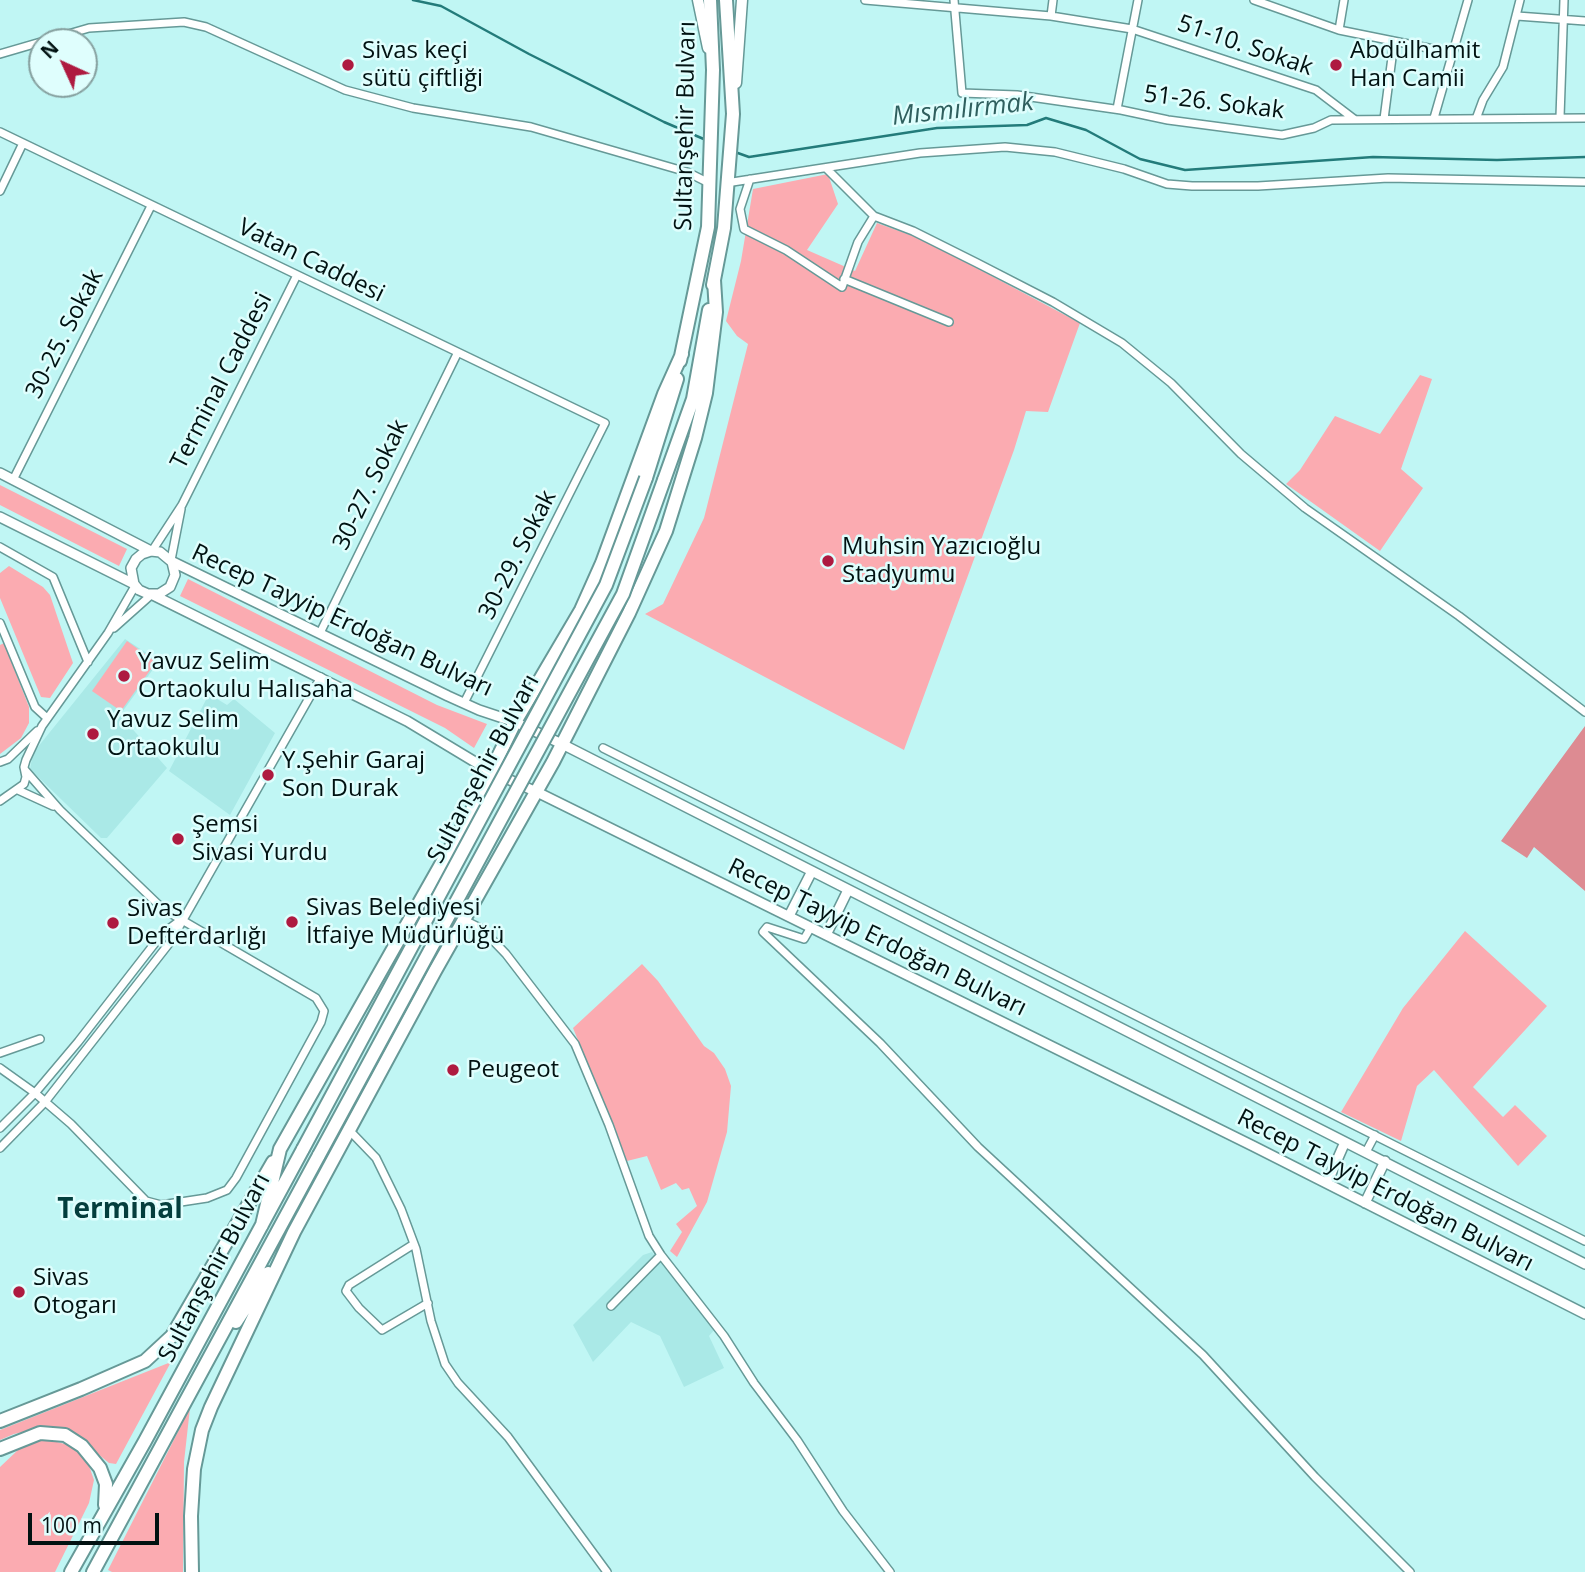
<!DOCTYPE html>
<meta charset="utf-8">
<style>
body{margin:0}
#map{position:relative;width:1585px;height:1572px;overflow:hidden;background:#c0f6f4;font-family:"Open Sans",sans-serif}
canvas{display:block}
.north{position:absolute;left:28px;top:28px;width:70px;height:70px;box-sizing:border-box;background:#dffefd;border:2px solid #86a09f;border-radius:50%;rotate:315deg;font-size:19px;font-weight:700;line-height:28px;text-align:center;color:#011212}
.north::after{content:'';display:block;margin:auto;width:24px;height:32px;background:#ae1a40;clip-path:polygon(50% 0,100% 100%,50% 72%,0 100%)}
.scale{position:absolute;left:28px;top:1513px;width:131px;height:32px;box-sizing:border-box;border:4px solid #011212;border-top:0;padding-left:9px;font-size:21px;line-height:24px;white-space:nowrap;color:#011212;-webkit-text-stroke:5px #dffefd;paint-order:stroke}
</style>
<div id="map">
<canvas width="1585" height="1572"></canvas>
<div class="north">N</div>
<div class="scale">100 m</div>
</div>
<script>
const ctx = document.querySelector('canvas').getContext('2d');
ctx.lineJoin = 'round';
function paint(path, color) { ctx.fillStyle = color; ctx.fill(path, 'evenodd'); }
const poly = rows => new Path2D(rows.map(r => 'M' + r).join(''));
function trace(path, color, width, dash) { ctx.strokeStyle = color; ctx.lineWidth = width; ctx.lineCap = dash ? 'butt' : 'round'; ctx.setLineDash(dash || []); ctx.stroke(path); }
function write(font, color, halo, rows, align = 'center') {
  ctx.font = font + ' "Open Sans",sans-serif'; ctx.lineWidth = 5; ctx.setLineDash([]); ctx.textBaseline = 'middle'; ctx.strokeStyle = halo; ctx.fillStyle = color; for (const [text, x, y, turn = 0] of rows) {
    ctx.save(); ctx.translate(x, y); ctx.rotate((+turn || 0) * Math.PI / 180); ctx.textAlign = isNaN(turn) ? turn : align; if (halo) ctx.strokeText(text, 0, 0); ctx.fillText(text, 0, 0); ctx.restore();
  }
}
paint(poly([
 [125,639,159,661,120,715,167,768,107,838,101,838,30,769,33,753],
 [209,694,227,705,234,699,275,733,230,815,169,771],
 [652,1252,715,1329,709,1336,724,1368,684,1387,660,1336,631,1322,593,1362,573,1325,643,1255]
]), '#aae9e7');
paint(poly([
 [828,174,838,204,807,250,855,271,877,223,924,240,1080,323,1048,412,1026,411,1014,450,904,750,645,614,663,604,704,518,748,344,737,336,726,321,741,261,753,189],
 [1420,375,1432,379,1401,469,1423,488,1380,551,1286,484,1300,470,1335,416,1380,434],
 [0,485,127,549,119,566,0,505],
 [9,566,43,587,50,595,73,663,50,698,41,697,0,598,0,573],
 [188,579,437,705,487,724,474,748,445,728,180,596],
 [127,641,156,662,121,711,92,691],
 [4,643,29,707,29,723,21,738,0,754,0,645],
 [1465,931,1547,1006,1473,1087,1503,1117,1515,1105,1547,1136,1518,1166,1434,1070,1417,1086,1401,1141,1341,1112,1403,1008],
 [642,964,658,981,704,1046,714,1053,725,1069,731,1086,727,1132,707,1202,677,1257,670,1251,682,1232,676,1224,697,1206,689,1188,682,1190,676,1183,661,1190,647,1156,627,1161,573,1028],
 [171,1362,116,1464,109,1463,75,1435,61,1429,44,1427,14,1434,0,1440,0,1430],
 [190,1408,184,1462,183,1572,112,1572,108,1570],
 [45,1439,69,1445,87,1460,94,1480,89,1503,55,1572,0,1572,0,1467,19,1449]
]), '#fbabb1');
paint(poly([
 [1585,726,1585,891,1534,847,1527,858,1501,841]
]), '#dd8b92');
trace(poly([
 [413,0,441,6,529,54,664,122,706,140],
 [735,152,749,157,937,128,1027,125,1046,118,1086,130,1140,159,1185,170,1373,157,1497,160,1585,157]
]), '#237b7a', 2.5);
const minor = poly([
 [865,0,1051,16,1132,29,1316,90,1354,119],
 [954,0,962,93,1017,95,1121,110,1168,120,1282,135,1314,128,1331,120,1585,118],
 [1254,0,1339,30,1453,53],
 [1051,16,1053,0],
 [1517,16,1585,21],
 [1339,30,1344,0],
 [0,54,89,28,184,22,206,27,345,90,413,108,531,127,687,172,709,183],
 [1117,109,1138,0],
 [1560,117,1564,0],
 [1434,118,1468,0],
 [1384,119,1394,42],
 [1476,119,1483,100,1503,67,1520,0],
 [0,132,605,423,464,703],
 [826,168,874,216,913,231,977,263,1053,302,1122,343,1171,383,1241,454,1305,508,1459,616,1585,712],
 [750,179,740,209,744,229,786,250,842,287,858,242,874,216],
 [726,183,920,153,1005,147,1055,152,1124,169,1167,184,1192,186,1258,186,1388,178,1585,182],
 [0,191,23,143],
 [844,279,949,322],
 [13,480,151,206],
 [0,547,53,577,88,662],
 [152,551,182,505,297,275],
 [171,560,181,509],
 [0,623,35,707,47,718],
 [114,628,151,595],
 [320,633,457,354],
 [603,748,1585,1241],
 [0,762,8,759,37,731],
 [18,790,53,806],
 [0,801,24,784,26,777,24,767,26,760,42,726,108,633,135,586],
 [464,920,482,929,506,954,575,1044,609,1125,649,1236,661,1255,724,1336,754,1383,797,1440,843,1511,890,1572],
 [811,927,804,939,767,927,763,932,880,1043,978,1147,1203,1355,1315,1477,1410,1572],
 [0,1053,40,1039],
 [0,1068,35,1093,71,1124,146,1201,161,1205,207,1198,227,1190,236,1178,321,1022,324,1011,316,998,163,909,60,810,25,770],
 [0,1128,35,1093,78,1042,162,934,182,919],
 [350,1131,376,1158,401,1209,416,1249,431,1321,445,1364,458,1383,508,1437,607,1572],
 [0,1148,45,1102,171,941,321,677],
 [1366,1152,1375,1135],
 [414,1244,349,1285,346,1291,359,1308,382,1330,428,1303],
 [611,1306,661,1255]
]);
const tertiary = poly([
 [0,473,151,551],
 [0,517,134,584,139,590,148,594,159,594,170,587,175,575,172,562,160,552,151,551,142,554,136,559,131,568,134,584],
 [171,561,448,696,479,710,515,722,562,744,1585,1264],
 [153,595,407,721,490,771,541,794,1253,1146,1585,1314],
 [789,916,812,871],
 [826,935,848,890],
 [1327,1183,1345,1142],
 [1365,1203,1385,1161]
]);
const secondary = poly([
 [698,0,708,48],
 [736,83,742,0]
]);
const trunk = poly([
 [713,285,724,228,733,114,726,0],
 [680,361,708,227,713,70,710,0],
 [646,478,677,379],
 [664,480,693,399,709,310],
 [262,1225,280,1149,473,808,515,722,581,610,602,563,664,394,682,354],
 [236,1322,268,1273],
 [0,1421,81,1389,145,1361,172,1336,273,1162],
 [0,1449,40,1433,65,1435,82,1446,100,1468,106,1484,105,1505],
 [71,1572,145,1441,303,1149],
 [93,1572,319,1155],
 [192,1572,191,1516,194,1469,202,1430,211,1407,294,1232,435,971,553,762,629,613,666,531,695,438,706,393,716,312,714,280]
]);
trace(minor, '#669997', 10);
trace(tertiary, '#669997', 12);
trace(secondary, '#669997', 13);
trace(trunk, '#669997', 16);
trace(minor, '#fff', 7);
trace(tertiary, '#fff', 9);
trace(secondary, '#fff', 10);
trace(trunk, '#fff', 12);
const trunkBridge = poly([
 [303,1149,606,585,646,478],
 [319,1155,623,594,664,480]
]);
trace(trunkBridge, '#669997', 16, []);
trace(trunkBridge, '#fff', 12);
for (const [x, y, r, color] of [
 [348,65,7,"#ae1a40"],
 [1336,65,7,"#ae1a40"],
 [828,561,7,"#ae1a40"],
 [124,676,7,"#ae1a40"],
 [93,734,7,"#ae1a40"],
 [268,775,7,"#ae1a40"],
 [178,839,7,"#ae1a40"],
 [292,922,7,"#ae1a40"],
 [113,923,7,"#ae1a40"],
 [453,1070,7,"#ae1a40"],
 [19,1292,7,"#ae1a40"]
]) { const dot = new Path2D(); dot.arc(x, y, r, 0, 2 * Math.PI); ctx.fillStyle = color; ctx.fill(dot); trace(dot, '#dffefd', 2.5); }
write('24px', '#011212', '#dffefd', [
 ["51-10. Sokak",1245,46,19],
 ["51-26. Sokak",1214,103,7],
 ["Sultanşehir Bulvarı",686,126,-89],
 ["Vatan Caddesi",311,261,26],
 ["30-25. Sokak",65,334,-63],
 ["Terminal Caddesi",222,381,-63],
 ["30-27. Sokak",371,485,-64],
 ["30-29. Sokak",518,555,-63],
 ["Recep Tayyip Erdoğan Bulvarı",342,621,25],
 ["Sultanşehir Bulvarı",484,769,-62],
 ["Recep Tayyip Erdoğan Bulvarı",877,938,26],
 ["Recep Tayyip Erdoğan Bulvarı",1385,1191,27],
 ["Sultanşehir Bulvarı",215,1268,-62]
]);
write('24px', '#011212', '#dffefd', [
 ["Sivas keçi",362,51],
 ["sütü çiftliği",362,79],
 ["Abdülhamit",1350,51],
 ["Han Camii",1350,79],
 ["Muhsin Yazıcıoğlu",842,547],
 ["Stadyumu",842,575],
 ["Yavuz Selim",138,662],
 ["Ortaokulu Halısaha",138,690],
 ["Yavuz Selim",107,720],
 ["Ortaokulu",107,748],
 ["Y.Şehir Garaj",282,761],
 ["Son Durak",282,789],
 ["Şemsi",192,825],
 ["Sivasi Yurdu",192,853],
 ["Sivas Belediyesi",306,908],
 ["İtfaiye Müdürlüğü",306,936],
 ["Sivas",127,909],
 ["Defterdarlığı",127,937],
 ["Peugeot",467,1070],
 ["Sivas",33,1278],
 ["Otogarı",33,1306]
], 'left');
write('italic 26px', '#2f5f5e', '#dffefd', [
 ["Mısmılırmak",963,110,-6]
]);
write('bold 28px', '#043e3d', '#dffefd', [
 ["Terminal",120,1210]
]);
</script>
